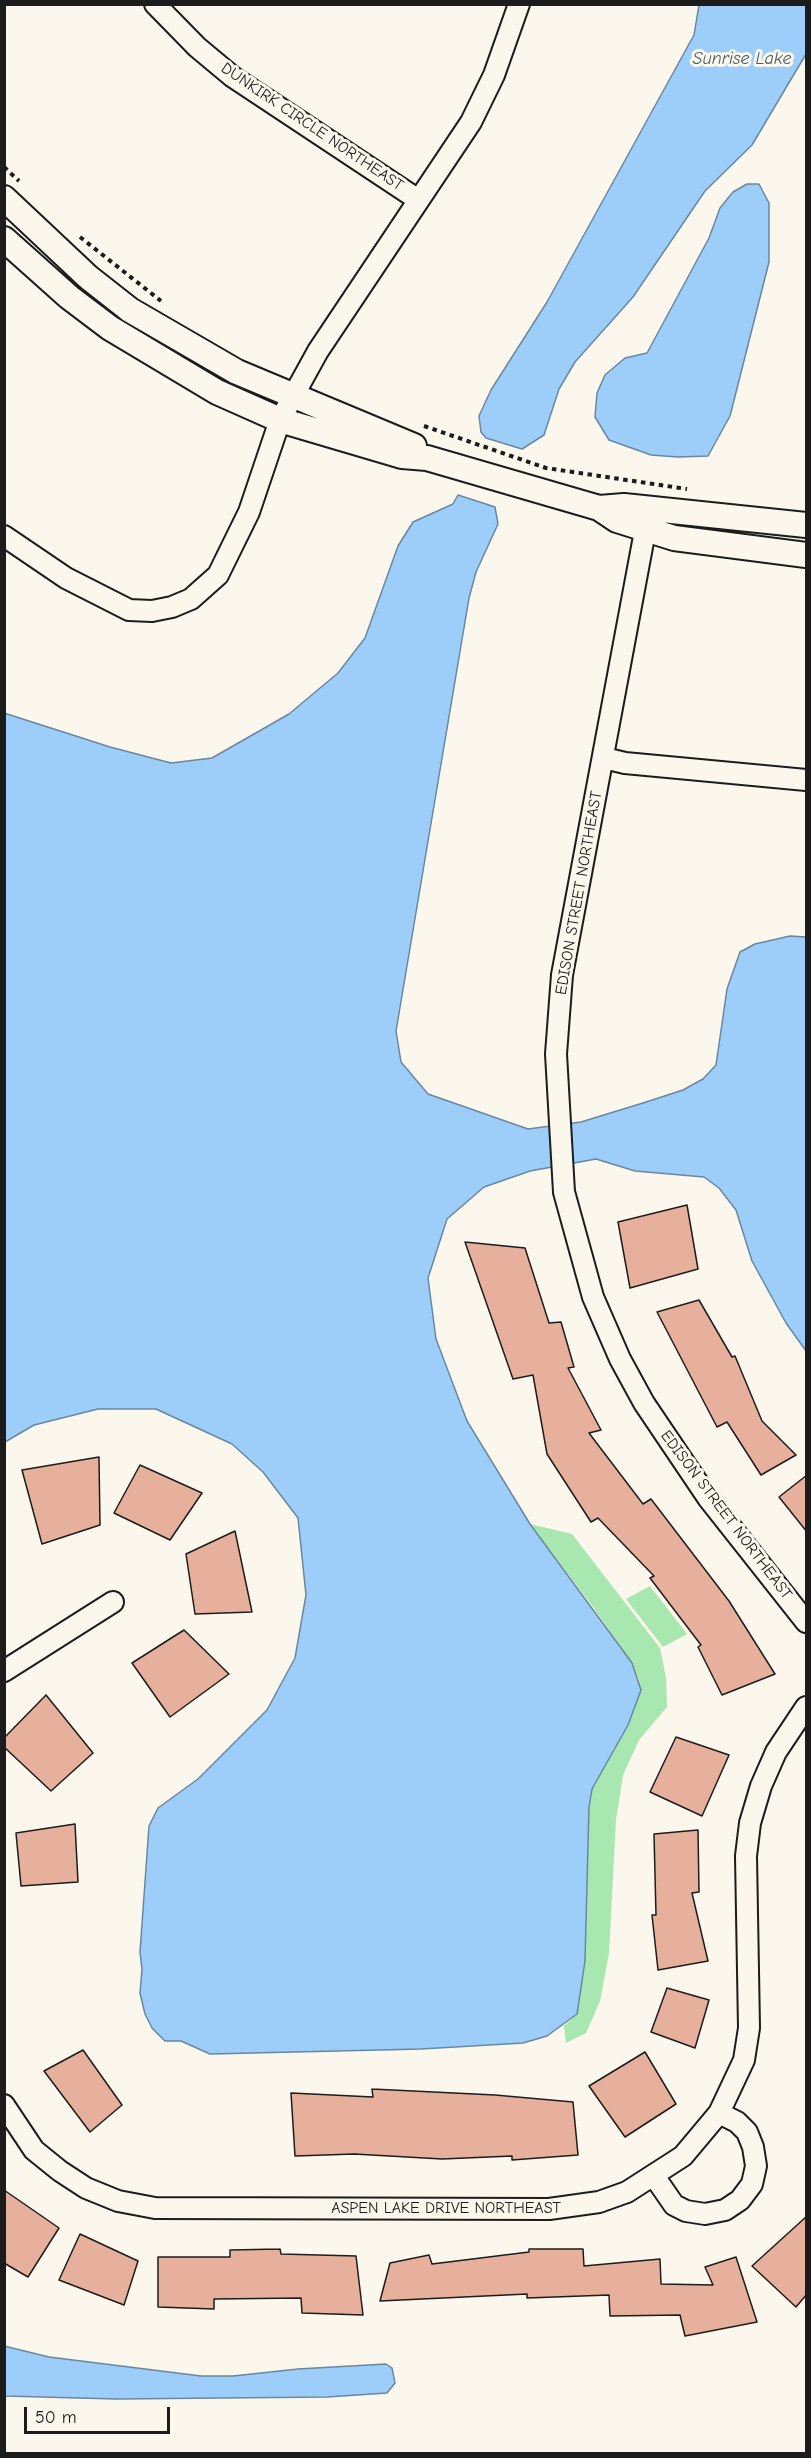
<!DOCTYPE html>
<style>
body{margin:0}
#map{position:relative;width:811px;height:2458px;overflow:hidden;background:#fbf7ec;font-family:"Comic Neue",sans-serif}
canvas{display:block}
.frame{position:absolute;inset:0;border:6px solid #1c1c1c;pointer-events:none}
.scale{position:absolute;left:24px;top:2407px;width:146px;height:27px;box-sizing:border-box;border:3px solid #1c1c1c;border-top:0;padding-left:8px;font-size:18px;line-height:21px;white-space:nowrap;color:#1c1c1c;-webkit-text-stroke:4px #fbf7ec;paint-order:stroke}
</style>
<div id="map">
<canvas width="811" height="2458"></canvas>
<div class="frame"></div>
<div class="scale">50 m</div>
</div>
<script>
const ctx = document.querySelector('canvas').getContext('2d');
ctx.lineJoin = 'round';
function paint(path, color) { ctx.fillStyle = color; ctx.fill(path, 'evenodd'); }
const poly = rows => new Path2D(rows.map(r => 'M' + r).join(''));
function trace(path, color, width, dash) { ctx.strokeStyle = color; ctx.lineWidth = width; ctx.lineCap = dash ? 'butt' : 'round'; ctx.setLineDash(dash || []); ctx.stroke(path); }
function write(font, color, halo, rows, align = 'center') {
  ctx.font = font + ' "Comic Neue",sans-serif'; ctx.lineWidth = 6; ctx.setLineDash([]); ctx.textBaseline = 'middle'; ctx.strokeStyle = halo; ctx.fillStyle = color; for (const [text, x, y, turn = 0] of rows) {
    ctx.save(); ctx.translate(x, y); ctx.rotate((+turn || 0) * Math.PI / 180); ctx.textAlign = isNaN(turn) ? turn : align; if (halo) ctx.strokeText(text, 0, 0); ctx.fillText(text, 0, 0); ctx.restore();
  }
}
paint(poly([
 [530,1524,572,1534,660,1648,666,1678,667,1707,639,1740,623,1775,616,1820,609,1953,600,2001,586,2033,566,2043,564,2026,577,2014,585,1961,589,1807,592,1789,639,1680,632,1663,593,1607],
 [650,1586,687,1634,663,1647,626,1599]
]), '#a8e8b0');
const water = poly([
 [699,5,806,5,806,54,752,145,705,191,633,297,575,362,559,389,544,435,522,449,486,438,481,432,479,416,491,390,547,302,694,35,699,5],
 [747,184,759,184,769,203,769,262,730,416,708,456,678,457,651,455,609,440,595,417,597,393,605,375,625,358,647,353,709,238,720,208,733,192,747,184],
 [458,495,495,507,498,524,476,572,469,598,396,1031,401,1062,428,1094,528,1129,581,1122,643,1103,683,1090,703,1079,716,1065,727,989,740,952,755,944,790,936,806,937,806,1351,786,1323,752,1261,736,1210,719,1188,704,1177,635,1171,596,1159,530,1171,484,1187,447,1219,428,1278,436,1339,467,1421,530,1524,632,1663,641,1690,628,1725,592,1789,589,1807,585,1961,577,2014,547,2036,523,2043,421,2049,210,2054,181,2041,165,2041,152,2028,145,2014,140,1993,142,1969,140,1952,149,1826,158,1808,198,1779,267,1710,295,1658,306,1595,298,1518,263,1472,232,1444,156,1409,98,1409,34,1425,5,1442,4,713,110,747,171,763,212,758,289,714,338,673,365,638,398,546,413,522,453,504,458,495],
 [4,2346,49,2357,201,2376,233,2376,298,2369,386,2364,392,2368,395,2383,387,2393,327,2397,116,2399,5,2396,4,2346]
]);
paint(water, '#9dcef9');
trace(water, '#6987a1', 1.5);
const building = poly([
 [687,1205,698,1269,630,1288,618,1222,687,1205],
 [465,1242,525,1248,549,1323,561,1322,574,1367,568,1368,601,1430,589,1433,643,1504,651,1499,729,1601,775,1674,722,1695,698,1647,701,1645,650,1578,654,1576,598,1518,591,1522,547,1454,533,1375,513,1379,465,1242],
 [699,1300,732,1357,735,1356,762,1421,796,1455,761,1475,727,1422,717,1427,657,1312,699,1300],
 [99,1457,100,1525,42,1544,22,1470,99,1457],
 [140,1465,202,1493,170,1540,114,1513,140,1465],
 [807,1475,807,1532,779,1497,807,1475],
 [235,1531,252,1612,195,1614,186,1554,235,1531],
 [184,1630,229,1674,170,1717,132,1663,184,1630],
 [46,1695,93,1753,51,1791,4,1747,4,1738,46,1695],
 [676,1737,729,1755,702,1816,650,1792,676,1737],
 [75,1824,78,1882,21,1886,16,1833,75,1824],
 [698,1830,699,1892,692,1893,708,1961,658,1970,652,1915,656,1915,654,1834,698,1830],
 [667,1988,709,2000,695,2048,651,2032,667,1988],
 [83,2050,122,2105,90,2132,44,2071,83,2050],
 [645,2052,676,2104,625,2137,589,2086,645,2052],
 [372,2089,495,2095,573,2102,578,2155,512,2160,512,2156,442,2159,354,2154,295,2156,291,2093,373,2097,372,2089],
 [4,2190,59,2228,28,2277,4,2263,4,2190],
 [807,2216,807,2294,796,2307,752,2266,807,2216],
 [80,2234,138,2261,124,2305,59,2280,80,2234],
 [280,2249,281,2254,356,2256,363,2315,302,2313,301,2298,214,2299,214,2309,158,2307,158,2257,230,2257,230,2250,280,2249],
 [529,2249,583,2249,584,2266,660,2259,661,2284,713,2285,705,2267,736,2257,757,2322,685,2336,680,2315,610,2316,609,2295,527,2298,527,2294,380,2301,390,2263,429,2255,432,2264,529,2252,529,2249]
]);
paint(building, '#e6b09c');
trace(building, '#1c1c1c', 1.5);
const minor = poly([
 [155,4,197,47,233,77,417,199],
 [645,531,562,975,556,1054,564,1192,593,1297,620,1359,644,1403,708,1498,806,1622],
 [4,536,66,578,129,610,152,611,172,607,191,599,218,575,249,512,280,420,318,351,471,122,494,75,519,4],
 [604,758,625,763,806,780],
 [4,1671,113,1602],
 [4,2105,34,2150,60,2171,86,2188,118,2201,155,2208,549,2209,599,2202,627,2192,683,2156,719,2113,744,2060,749,2028,746,1856,750,1823,761,1786,776,1752,806,1707],
 [654,2176,674,2205,686,2211,705,2214,725,2210,740,2200,752,2184,756,2166,753,2147,747,2132,737,2122,719,2113]
]);
const tertiary = poly([
 [4,198,88,277,130,310,237,372,414,446],
 [4,239,69,297,110,328,217,392,280,420,402,456,427,458,599,508,624,506,806,525],
 [599,508,617,520,674,538,806,555]
]);
trace(minor, '#1c1c1c', 24);
trace(tertiary, '#1c1c1c', 28);
trace(poly([
 [4,167,19,181],
 [80,237,161,301],
 [424,426,546,468,687,489]
]), '#1c1c1c', 4, [4.5, 4.5]);
trace(minor, '#fbf7ec', 20);
trace(tertiary, '#fbf7ec', 24);
write('16px', '#1c1c1c', '#fbf7ec', [
 ["DUNKIRK CIRCLE NORTHEAST",312,127,34],
 ["EDISON STREET NORTHEAST",579,893,-80],
 ["EDISON STREET NORTHEAST",726,1515,53],
 ["ASPEN LAKE DRIVE NORTHEAST",446,2208]
]);
write('italic 18px', '#495a69', '#fbf7ec', [
 ["Sunrise Lake",742,59]
]);
</script>
